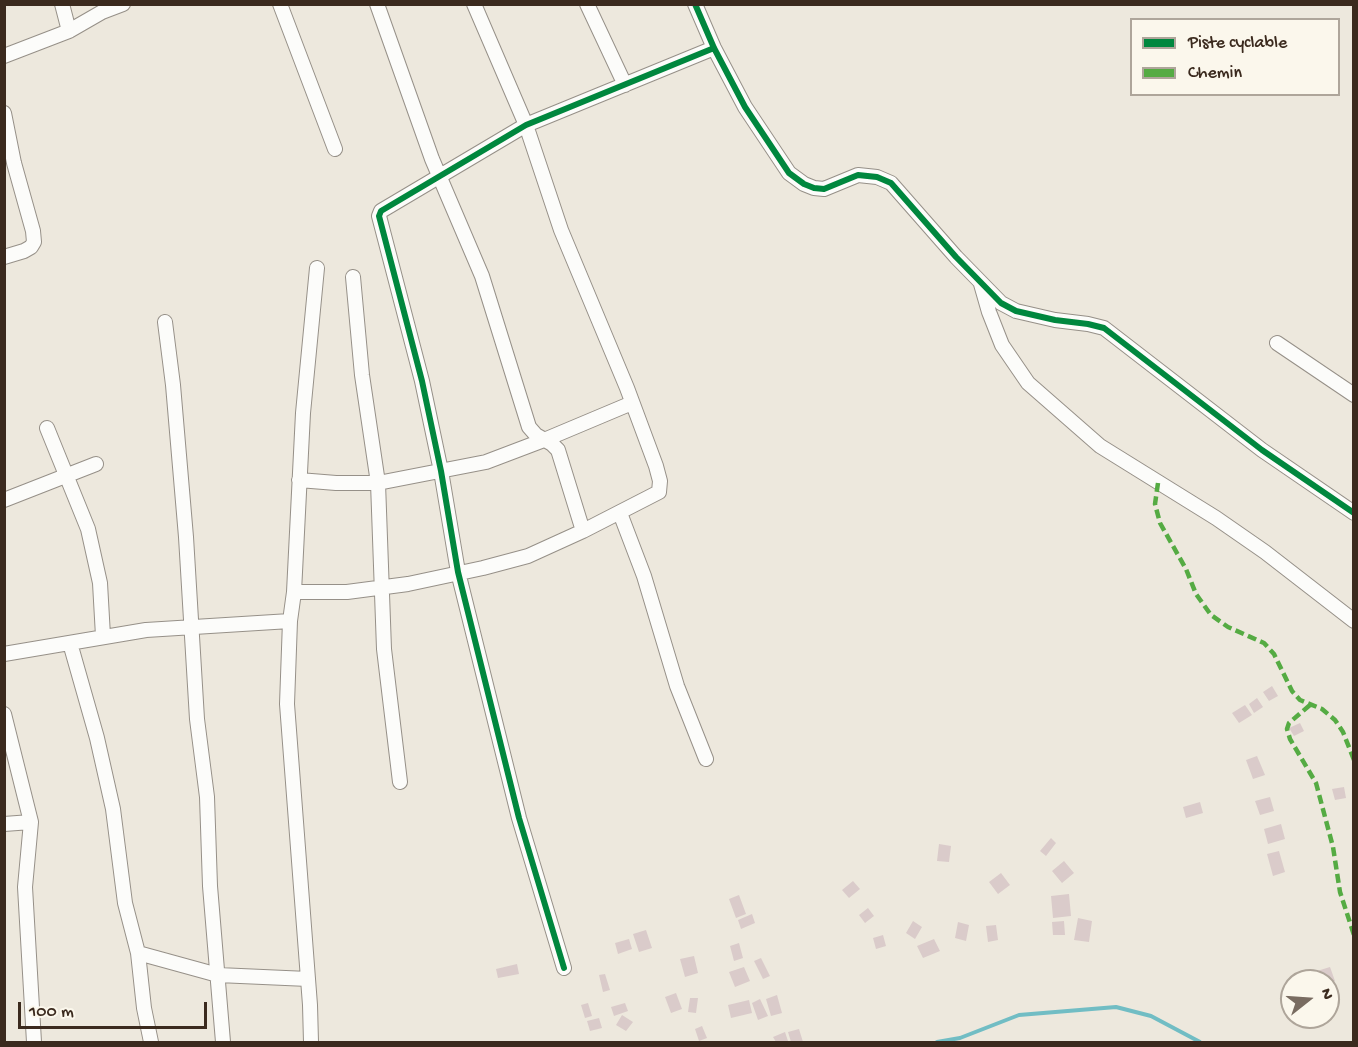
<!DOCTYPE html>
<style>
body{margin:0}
#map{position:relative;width:1358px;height:1047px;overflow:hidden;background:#ede8dd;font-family:"Gochi Hand",sans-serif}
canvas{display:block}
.frame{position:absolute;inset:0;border:6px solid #3b2a1e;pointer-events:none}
.legend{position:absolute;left:1130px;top:18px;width:210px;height:78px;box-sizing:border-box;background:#fbf7ec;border:2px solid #aea59a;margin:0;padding:8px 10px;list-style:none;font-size:18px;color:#3b2a1e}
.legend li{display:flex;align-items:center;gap:12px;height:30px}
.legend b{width:30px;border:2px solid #aea59a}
.north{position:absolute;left:1280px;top:969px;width:60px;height:60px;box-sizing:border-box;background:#fbf7ec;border:2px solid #aea59a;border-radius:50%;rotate:73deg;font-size:16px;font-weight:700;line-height:24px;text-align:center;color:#3b2a1e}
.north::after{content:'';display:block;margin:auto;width:21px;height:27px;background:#796c61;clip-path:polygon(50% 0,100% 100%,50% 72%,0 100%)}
.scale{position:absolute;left:18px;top:1002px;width:189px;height:27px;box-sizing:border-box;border:3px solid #3b2a1e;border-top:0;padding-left:8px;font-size:18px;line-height:21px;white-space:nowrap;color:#3b2a1e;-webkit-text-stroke:4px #fbf7ec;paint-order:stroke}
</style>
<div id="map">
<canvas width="1358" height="1047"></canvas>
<div class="frame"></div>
<ul class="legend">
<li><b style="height:8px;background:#00873e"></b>Piste cyclable</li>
<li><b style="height:8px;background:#55ab43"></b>Chemin</li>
</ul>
<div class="north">N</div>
<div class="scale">100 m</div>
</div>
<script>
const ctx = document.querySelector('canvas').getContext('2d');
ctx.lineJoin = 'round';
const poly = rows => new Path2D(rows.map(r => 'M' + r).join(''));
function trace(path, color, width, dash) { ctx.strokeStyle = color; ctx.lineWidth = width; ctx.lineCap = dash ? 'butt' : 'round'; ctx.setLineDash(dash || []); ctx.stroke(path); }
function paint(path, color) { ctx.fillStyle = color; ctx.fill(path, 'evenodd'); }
trace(poly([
 [937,1042,960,1038,1019,1015,1116,1007,1151,1016,1200,1042]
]), '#71bdc4', 4);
paint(poly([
 [1272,686,1278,696,1269,701,1263,692],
 [1257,698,1263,707,1254,713,1249,704],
 [1245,705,1252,715,1239,723,1232,713],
 [1300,723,1304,731,1294,736,1289,728],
 [1257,756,1265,775,1253,779,1246,760],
 [1344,787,1346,798,1335,800,1332,789],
 [1270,797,1274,811,1260,815,1255,801],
 [1200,802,1203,813,1186,818,1183,807],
 [1281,824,1285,839,1268,844,1264,829],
 [1051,838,1056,843,1046,856,1040,851],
 [939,844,951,846,949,862,937,861],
 [1279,851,1285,872,1273,876,1267,854],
 [1064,861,1074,873,1062,883,1052,871],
 [1001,873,1010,885,998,894,989,882],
 [853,881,860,889,849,898,842,890],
 [1069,894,1071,916,1053,918,1051,896],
 [739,895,746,914,736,918,729,899],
 [868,908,874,916,865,923,859,915],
 [752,914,755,923,741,929,738,920],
 [1078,918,1092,921,1089,942,1074,940],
 [913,921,922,927,915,939,906,933],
 [1064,921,1065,935,1053,935,1052,922],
 [958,922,969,925,966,941,955,938],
 [996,925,998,940,988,942,986,926],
 [646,930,652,948,639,952,633,934],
 [883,935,886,946,876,949,873,938],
 [629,939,632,949,618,954,615,943],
 [934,939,940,951,923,958,917,946],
 [739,943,743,958,734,961,730,946],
 [694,956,698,973,685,977,680,959],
 [761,958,770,976,763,979,754,961],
 [517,964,519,974,498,978,496,969],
 [744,967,750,981,735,987,729,972],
 [1330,967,1335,981,1328,984,1328,981,1320,981,1317,971],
 [605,974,610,990,603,992,599,975],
 [676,993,682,1009,671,1013,665,997],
 [777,995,782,1013,771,1016,766,999],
 [690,998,698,998,696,1013,688,1012],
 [760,999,768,1016,758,1020,752,1003],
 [749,1000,752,1013,731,1018,728,1005],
 [588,1003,592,1016,585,1018,581,1005],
 [625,1003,628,1011,614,1016,611,1007],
 [622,1015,633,1022,626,1031,616,1025],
 [599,1018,602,1028,590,1031,587,1021],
 [702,1026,707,1038,699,1041,695,1029],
 [799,1029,803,1042,791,1042,788,1032],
 [785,1032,788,1041,776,1042,773,1037]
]), '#dacbca');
const minor = poly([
 [62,4,69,31],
 [280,4,335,149],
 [377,4,432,159,482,276,529,427,536,435,552,444,558,450,583,531],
 [587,4,625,85],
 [695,4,714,48,745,107,789,173,804,184,814,188,824,189,858,175,877,177,891,183,956,257,1001,303,1016,311,1055,320,1088,324,1104,328,1262,450,1354,513],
 [4,56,69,31,102,12,123,4],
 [4,113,14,163,33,231,34,242,31,247,24,251,4,257],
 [353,277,362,375,378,483,384,649,400,782],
 [981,284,989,312,1002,345,1028,383,1100,446,1216,518,1265,552,1354,621],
 [165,322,173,385,186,537,197,719,207,797,210,886,223,1042],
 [1277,343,1354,395],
 [47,428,88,529,100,583,103,636],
 [299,480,336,483,378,483,486,462,544,440,632,403],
 [4,500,96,464],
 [620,513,644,576,677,686,706,759],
 [294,592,347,592,408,584,483,568,528,556,583,531,659,492,660,481,656,466,627,388,561,230,526,125,474,4],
 [70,643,97,738,113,809,125,903,138,953,144,1008,151,1042],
 [4,654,146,630,290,621],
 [4,714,31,822,25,887,34,1042],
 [4,824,31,822],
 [138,953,218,975,308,979],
 [564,968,519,818,458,572,441,471,422,381,379,216,381,211,526,125,714,48],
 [311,1042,310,1005,287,704,290,621,294,592,303,413,317,268]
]);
trace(minor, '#969088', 16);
trace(minor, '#fcfcfa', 14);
trace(poly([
 [1158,483,1155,504,1160,523,1186,569,1196,594,1211,615,1228,627,1264,643,1274,654,1292,691,1300,700,1322,709,1335,720,1343,732,1354,760],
 [1310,705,1289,723,1287,729,1290,739,1316,783,1333,847,1340,892,1354,935]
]), '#55ab43', 4.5, [9, 4.5]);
trace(poly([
 [695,4,714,48,745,107,789,173,804,184,814,188,824,189,858,175,877,177,891,183,956,257,1001,303,1016,311,1055,320,1088,324,1104,328,1262,450,1354,513],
 [564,968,519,818,458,572,441,471,422,381,379,216,381,211,526,125,714,48]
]), '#00873e', 6);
</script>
